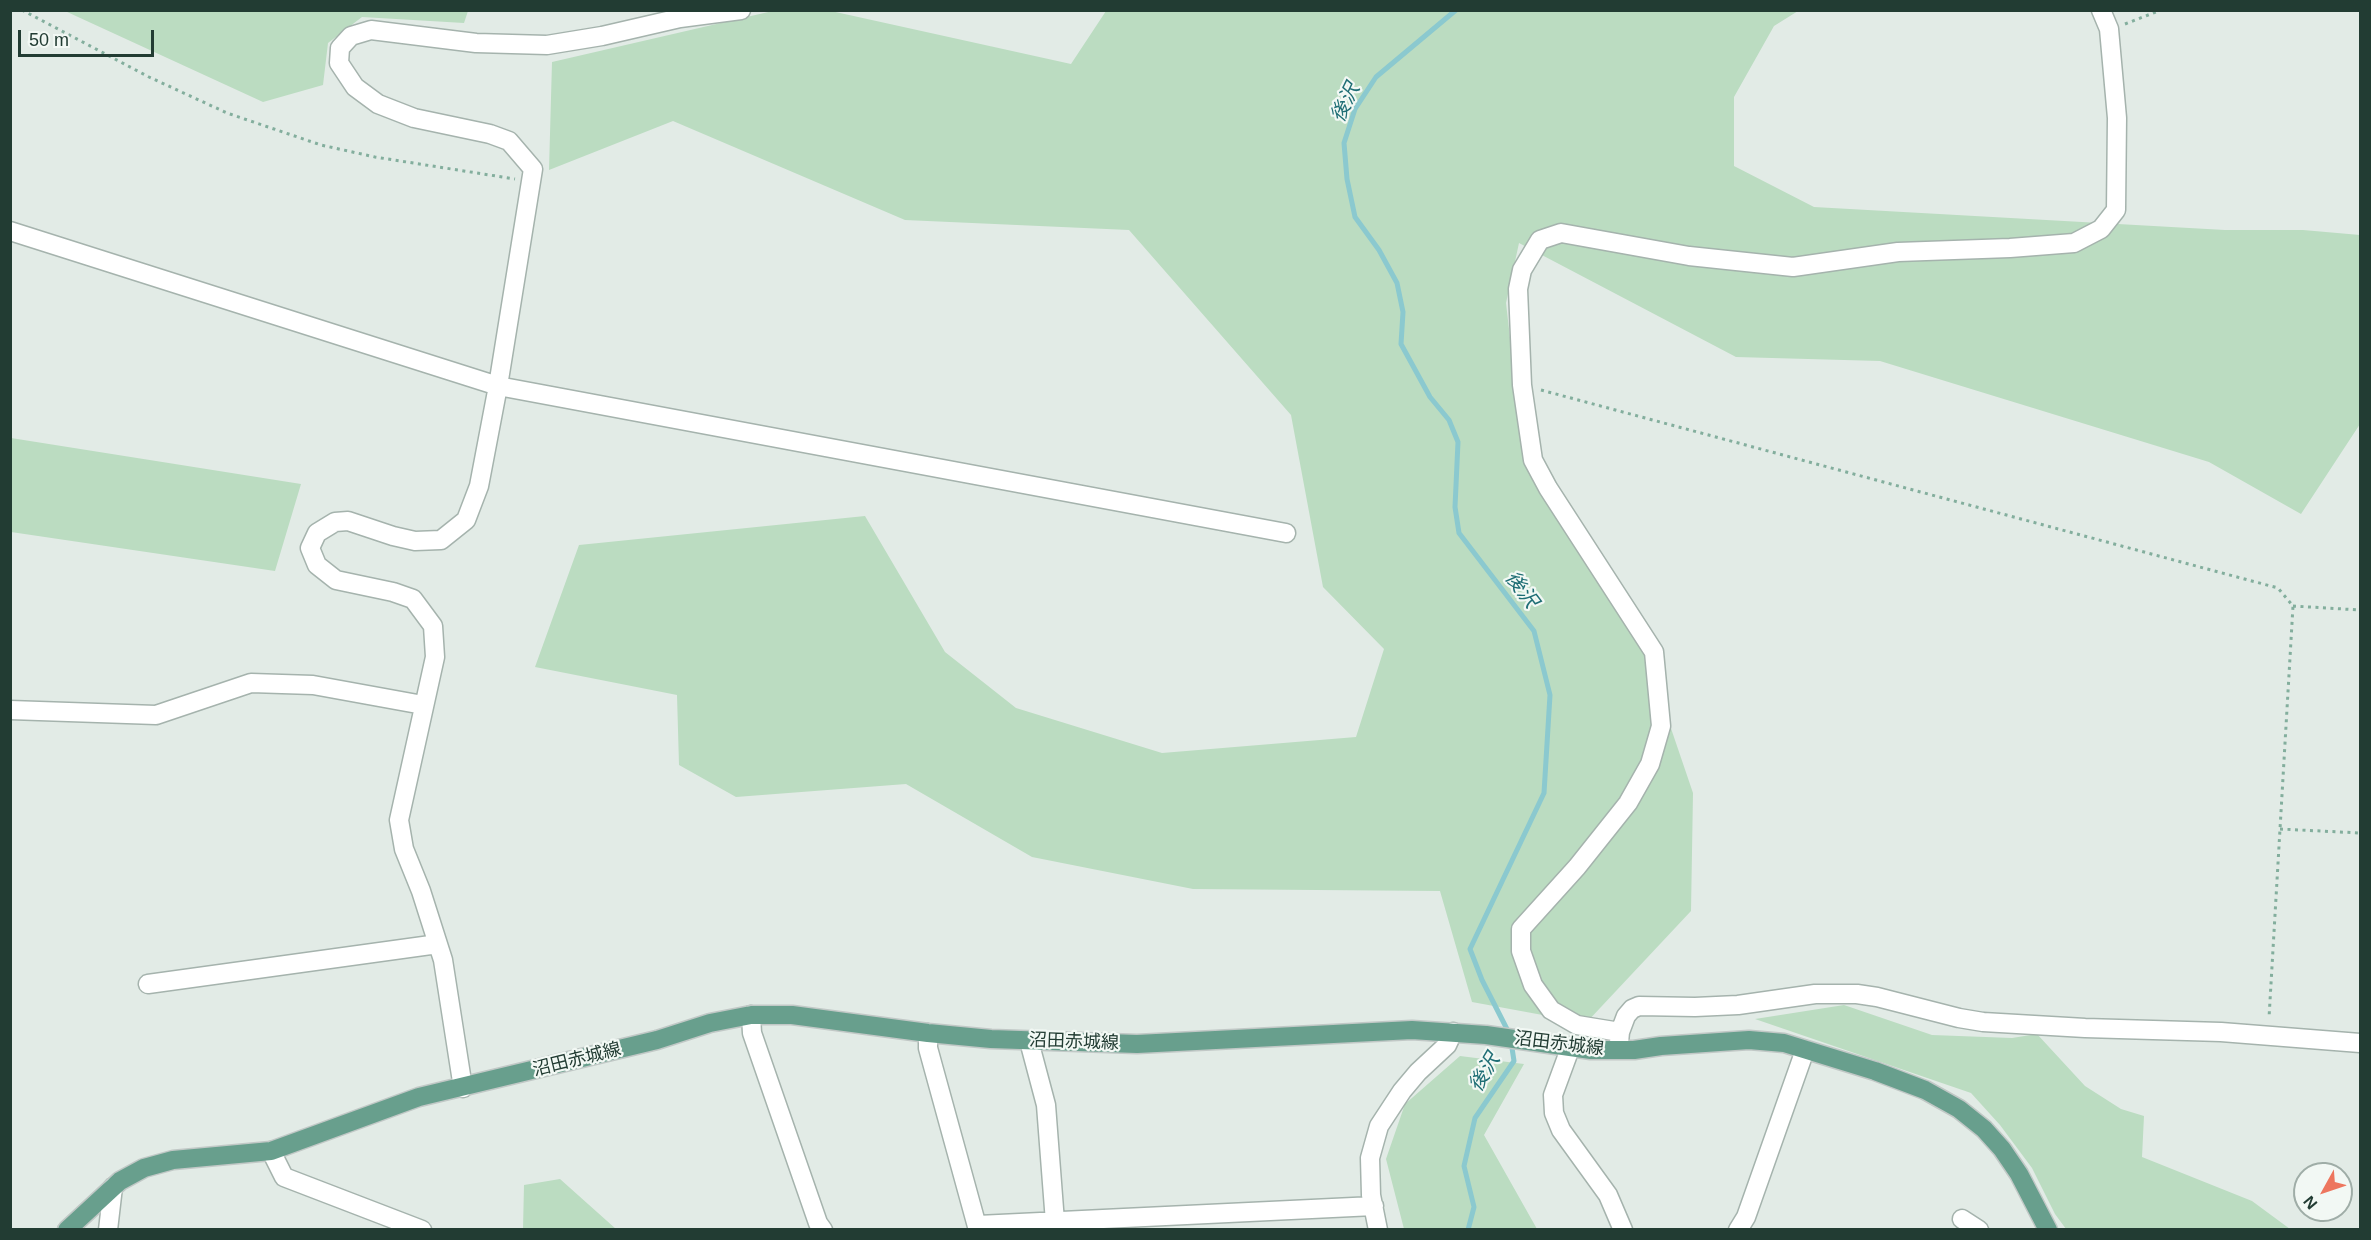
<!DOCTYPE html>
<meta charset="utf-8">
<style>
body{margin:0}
#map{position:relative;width:2371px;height:1240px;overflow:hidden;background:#e2ebe6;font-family:Helvetica,sans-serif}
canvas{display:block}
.frame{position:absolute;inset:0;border:12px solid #223c33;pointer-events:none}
.north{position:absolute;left:2293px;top:1162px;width:60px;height:60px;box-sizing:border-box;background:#f2f8f4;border:2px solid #9fada7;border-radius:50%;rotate:230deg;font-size:16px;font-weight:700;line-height:24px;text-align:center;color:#223c33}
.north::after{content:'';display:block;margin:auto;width:21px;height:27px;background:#ed765e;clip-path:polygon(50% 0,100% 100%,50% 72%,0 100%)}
.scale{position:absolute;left:18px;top:30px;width:136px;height:27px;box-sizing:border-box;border:3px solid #223c33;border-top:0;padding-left:8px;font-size:18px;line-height:21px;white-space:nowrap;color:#223c33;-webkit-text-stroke:4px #f2f8f4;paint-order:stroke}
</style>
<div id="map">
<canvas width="2371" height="1240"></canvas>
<div class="frame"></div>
<div class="north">N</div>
<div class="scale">50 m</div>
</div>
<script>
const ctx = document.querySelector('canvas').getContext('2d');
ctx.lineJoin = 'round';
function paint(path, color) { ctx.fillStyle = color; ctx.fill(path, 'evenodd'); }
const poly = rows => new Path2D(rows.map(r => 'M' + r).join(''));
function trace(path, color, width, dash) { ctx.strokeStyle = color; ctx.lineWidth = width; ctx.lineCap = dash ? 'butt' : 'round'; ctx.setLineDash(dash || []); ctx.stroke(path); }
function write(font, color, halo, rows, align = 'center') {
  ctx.font = font + ' Helvetica,"Noto Sans JP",sans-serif'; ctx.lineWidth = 4.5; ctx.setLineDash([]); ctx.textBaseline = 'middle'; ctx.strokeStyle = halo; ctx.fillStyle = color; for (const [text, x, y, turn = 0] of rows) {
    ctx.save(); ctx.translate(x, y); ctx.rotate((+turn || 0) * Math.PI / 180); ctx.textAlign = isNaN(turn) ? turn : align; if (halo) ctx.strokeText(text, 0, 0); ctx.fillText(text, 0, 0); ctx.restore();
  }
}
paint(poly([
 [777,10,831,11,1071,64,1106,11,1798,11,1774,26,1734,97,1734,166,1814,207,2225,230,2303,230,2360,235,2360,424,2301,514,2209,462,1880,361,1736,357,1519,243,1506,303,1524,459,1557,520,1645,652,1693,793,1691,911,1586,1023,1472,1002,1440,891,1193,889,1032,857,906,784,736,797,679,765,677,695,535,667,579,545,865,516,945,652,1016,708,1162,753,1356,737,1384,649,1323,587,1291,415,1129,230,905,220,673,121,549,170,552,62],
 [65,11,468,11,464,23,362,17,328,43,323,85,263,102],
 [11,438,301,484,275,571,11,532],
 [1844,1005,1932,1035,2012,1038,2037,1034,2085,1086,2121,1109,2144,1116,2142,1157,2252,1201,2290,1229,2066,1229,2055,1214,2032,1168,2000,1125,1971,1093,1755,1019],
 [1460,1056,1524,1064,1484,1135,1537,1229,1404,1229,1386,1159,1405,1104],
 [560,1179,616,1229,621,1229,523,1229,524,1185]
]), '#bbdcc1');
trace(poly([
 [1456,10,1376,77,1355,109,1344,143,1347,179,1355,217,1379,250,1397,283,1403,312,1401,344,1430,397,1449,420,1458,442,1455,507,1459,533,1534,631,1550,695,1544,793,1470,949,1482,980,1510,1035,1514,1061,1475,1118,1464,1166,1474,1207,1468,1230]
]), '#8bc9cf', 5);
const minor = poly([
 [10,231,498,386,1286,533],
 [10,710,156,715,251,683,313,685,423,705],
 [148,984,438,944],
 [751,1015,752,1033,818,1223,823,1230],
 [1620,1032,1577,1025,1551,1010,1533,985,1521,951,1521,929,1577,867,1628,803,1650,764,1661,726,1654,652,1548,488,1533,460,1522,385,1518,289,1522,270,1540,240,1561,233,1689,256,1793,267,1898,252,2010,248,2074,243,2101,229,2116,210,2117,118,2109,29,2101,10],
 [928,1033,928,1048,978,1230],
 [1029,1041,1046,1105,1055,1222],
 [1619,1043,1620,1032,1626,1016,1632,1009,1639,1006,1695,1007,1738,1005,1815,994,1857,994,1877,997,1959,1018,1983,1022,2085,1028,2221,1032,2360,1043],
 [1571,1046,1553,1095,1554,1113,1561,1130,1608,1195,1623,1230],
 [463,1088,443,960,421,891,404,849,399,820,435,657,433,626,413,599,393,592,336,580,317,565,310,548,317,533,335,522,348,521,393,536,415,541,441,540,466,520,479,486,498,386,533,169,509,141,490,134,414,118,378,104,355,87,339,63,340,48,351,36,371,30,476,43,547,45,602,36,680,18,741,10],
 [271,1151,284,1177,422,1230],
 [1962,1219,1979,1230],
 [978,1225,1374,1206],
 [108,1230,113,1187],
 [1378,1230,1371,1195,1370,1158,1379,1126,1402,1091,1418,1072,1447,1045,1453,1032],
 [1738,1230,1746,1217,1805,1050]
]);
const major = poly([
 [67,1230,120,1181,144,1168,173,1160,271,1151,419,1097,657,1040,710,1023,751,1015,792,1015,928,1033,991,1039,1137,1044,1412,1030,1486,1035,1591,1050,1634,1050,1661,1046,1749,1040,1784,1043,1875,1071,1925,1090,1959,1109,1984,1129,2002,1149,2019,1174,2048,1230]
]);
trace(minor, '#a5b3ad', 21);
trace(major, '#c1c8c6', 21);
trace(poly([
 [22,10,149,77,227,113,321,145,375,157,515,179],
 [2125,24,2161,10],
 [1541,390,2278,588,2293,606,2269,1018],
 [2293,606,2360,610],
 [2280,829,2360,833]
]), '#83ae9d', 3, [3, 4.5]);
trace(minor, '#fff', 18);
trace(major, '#689f8d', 18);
write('18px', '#223c33', '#f2f8f4', [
 ["沼田赤城線",1074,1042,2],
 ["沼田赤城線",1559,1044,7],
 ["沼田赤城線",577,1060,-14]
]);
write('italic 20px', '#1f6e75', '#f2f8f4', [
 ["後沢",1346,103,-64],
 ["後沢",1521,590,53],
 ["後沢",1485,1073,-59]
]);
</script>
